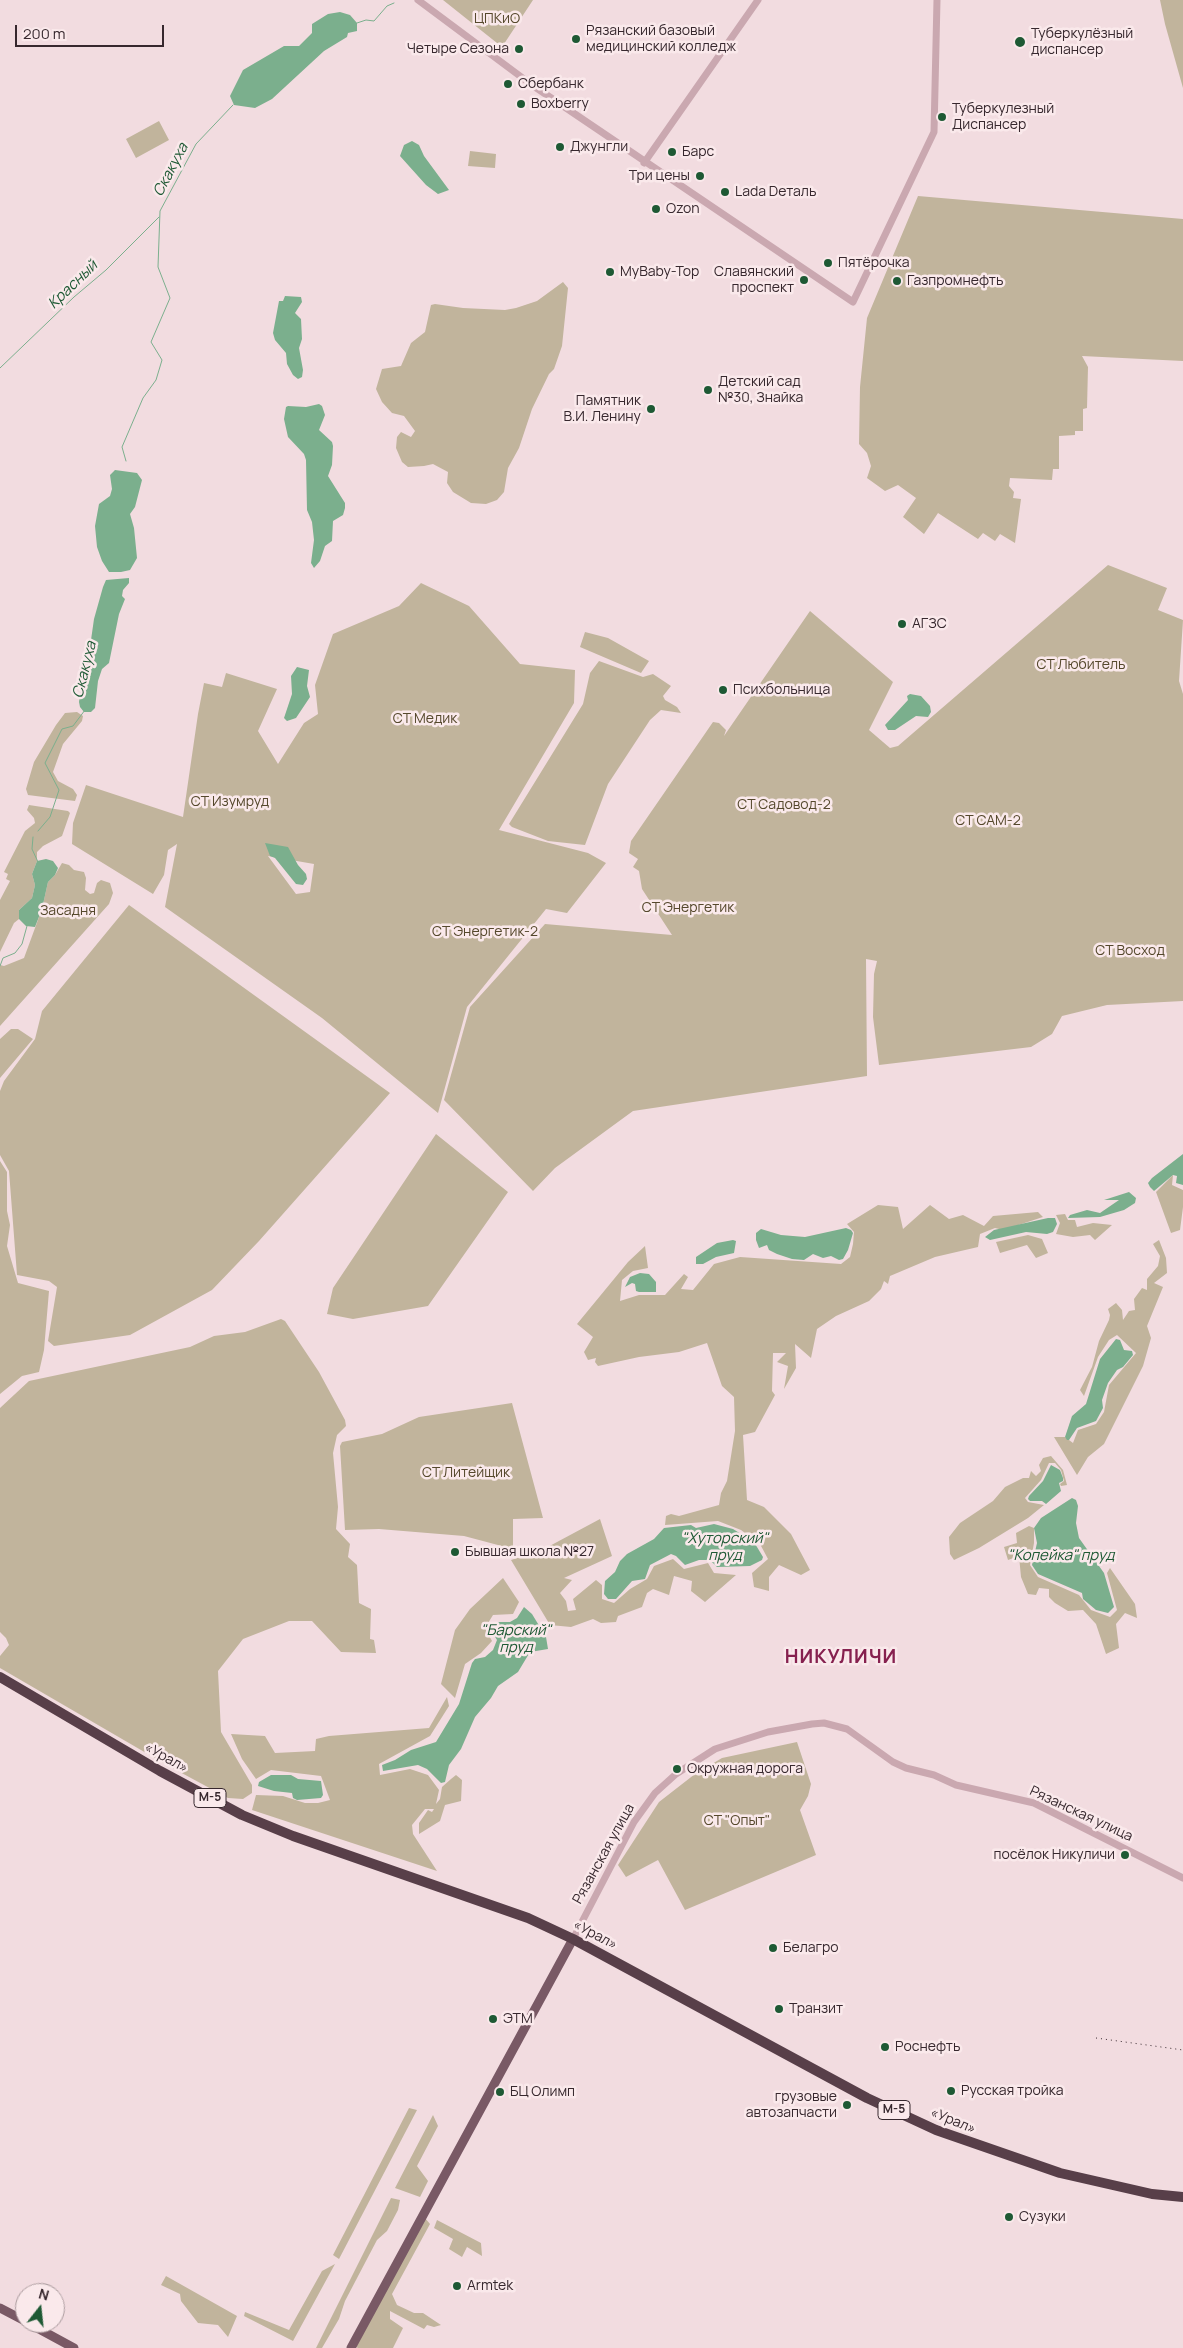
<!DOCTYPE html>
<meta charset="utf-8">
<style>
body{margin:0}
#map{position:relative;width:1183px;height:2348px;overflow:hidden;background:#f2dce0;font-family:Manrope,sans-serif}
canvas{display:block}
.north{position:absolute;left:15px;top:2283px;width:50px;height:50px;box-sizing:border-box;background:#fae9eb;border:1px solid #ac9c9f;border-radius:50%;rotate:16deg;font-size:14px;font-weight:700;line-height:20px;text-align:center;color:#37282e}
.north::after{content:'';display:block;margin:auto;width:18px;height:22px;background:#1e5934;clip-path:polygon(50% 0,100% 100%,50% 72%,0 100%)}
.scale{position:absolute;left:15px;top:25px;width:149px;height:22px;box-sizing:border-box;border:2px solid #37282e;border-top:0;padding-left:6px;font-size:15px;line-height:18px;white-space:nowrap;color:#37282e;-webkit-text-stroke:4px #fae9eb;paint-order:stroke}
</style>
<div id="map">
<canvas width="1183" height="2348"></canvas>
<div class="north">N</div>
<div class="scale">200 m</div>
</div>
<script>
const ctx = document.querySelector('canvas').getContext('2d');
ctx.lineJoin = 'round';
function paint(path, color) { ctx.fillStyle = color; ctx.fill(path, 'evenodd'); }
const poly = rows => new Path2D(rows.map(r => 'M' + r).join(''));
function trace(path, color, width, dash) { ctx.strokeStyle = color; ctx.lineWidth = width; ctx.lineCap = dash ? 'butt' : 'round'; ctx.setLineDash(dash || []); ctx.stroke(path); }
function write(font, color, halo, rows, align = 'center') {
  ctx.font = font + ' Manrope,sans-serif'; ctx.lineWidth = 5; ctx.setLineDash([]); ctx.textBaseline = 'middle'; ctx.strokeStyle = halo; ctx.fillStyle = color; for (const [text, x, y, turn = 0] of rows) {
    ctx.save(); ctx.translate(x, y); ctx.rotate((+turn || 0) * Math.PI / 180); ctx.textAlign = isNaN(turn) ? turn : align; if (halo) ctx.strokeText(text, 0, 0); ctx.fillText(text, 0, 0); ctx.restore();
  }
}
paint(poly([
 [443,0,533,0,502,47],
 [1160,0,1183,0,1183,88,1165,24],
 [159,121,169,140,136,158,126,139],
 [470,151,496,154,495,168,468,166],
 [918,196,1183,219,1183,361,1082,356,1088,367,1087,408,1083,409,1083,431,1075,431,1075,435,1059,436,1059,469,1053,469,1052,480,1010,478,1009,486,1014,492,1013,498,1021,499,1015,543,1000,534,995,541,983,533,978,539,938,513,924,534,903,517,916,498,898,485,885,491,867,478,871,466,867,453,859,444,860,387,867,318],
 [563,282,568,288,562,346,554,369,549,374,532,409,519,448,508,468,504,492,497,500,486,504,471,503,453,492,447,483,448,472,433,464,424,466,408,467,402,462,396,448,397,437,401,432,411,437,415,431,404,416,392,413,382,402,376,389,382,369,401,366,411,343,425,332,431,305,435,304,463,308,505,310,516,308,537,301],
 [1108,565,1167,588,1158,610,1183,620,1179,681,1183,694,1183,1001,1107,1005,1062,1016,1052,1034,1031,1047,879,1065,873,1017,874,974,877,961,866,959,867,1076,633,1111,555,1168,533,1191,444,1100,470,1007,545,924,672,935,642,889,639,871,633,867,638,859,629,853,631,841,713,722,719,723,726,730,724,736,810,611,893,682,869,730,890,748,898,746],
 [421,583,469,606,520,664,575,670,574,703,499,830,588,853,606,863,567,913,546,909,467,1007,438,1113,322,1018,165,907,177,844,168,850,164,875,153,894,72,844,73,823,86,785,183,817,198,714,204,683,222,687,226,673,277,689,258,731,278,764,304,723,318,714,315,685,333,634,399,606],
 [268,856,314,864,310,892,296,894],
 [585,632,608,638,649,661,641,673,580,647],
 [599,661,643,677,653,674,671,686,663,696,665,700,677,707,681,713,661,710,650,720,608,784,585,845,548,841,512,827,509,824,583,704,590,673],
 [77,712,83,716,82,721,63,744,53,772,58,781,73,789,77,795,75,801,28,795,26,789,34,762,56,725,65,713],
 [29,805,68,811,70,813,62,836,43,846,37,852,37,861,32,874,35,885,32,898,19,910,19,919,14,923,0,952,0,900,10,881,6,879,8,874,4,872,25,831,35,823,34,818,27,810],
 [62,863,69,865,74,870,84,872,86,878,85,890,90,894,94,893,97,883,101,880,110,883,113,893,109,904,0,1026,0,965,4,966,24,958,42,909,48,882,55,875],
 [129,905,390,1093,259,1241,212,1290,130,1335,54,1346,48,1341,57,1287,49,1281,17,1275,9,1171,0,1155,0,1091,4,1081,35,1039,42,1011],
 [11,1029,18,1029,33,1039,0,1078,0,1039],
 [436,1134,508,1192,428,1306,353,1319,327,1314,333,1288],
 [0,1161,7,1172,7,1211,10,1225,7,1246,18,1283,49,1291,44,1350,39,1372,22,1376,0,1394],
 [1173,1175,1172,1185,1183,1190,1183,1207,1180,1230,1171,1233,1156,1192],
 [878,1205,898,1207,903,1229,930,1205,949,1219,963,1215,984,1226,993,1216,1038,1212,1043,1217,1003,1230,995,1228,980,1234,978,1247,935,1257,890,1276,888,1284,884,1281,881,1289,869,1301,836,1316,817,1329,811,1358,795,1344,796,1368,784,1389,788,1366,777,1362,786,1353,773,1353,772,1391,775,1395,755,1432,743,1435,747,1500,764,1507,791,1534,810,1570,801,1575,779,1565,769,1577,769,1591,754,1587,752,1573,768,1559,760,1544,741,1530,718,1521,665,1525,666,1516,671,1514,679,1516,719,1505,721,1493,727,1481,735,1431,734,1397,722,1386,707,1343,679,1352,639,1357,598,1366,595,1362,596,1358,588,1360,584,1352,593,1337,577,1324,628,1262,645,1246,648,1268,633,1271,622,1280,620,1301,639,1295,665,1295,684,1274,688,1277,681,1289,693,1290,714,1264,740,1257,841,1264,850,1257,853,1244,854,1232,847,1224],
 [1065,1214,1068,1220,1075,1220,1077,1227,1093,1223,1112,1225,1095,1240,1090,1235,1073,1237,1056,1234,1060,1223,1056,1215],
 [1028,1235,1042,1239,1048,1253,1036,1258,1027,1245,1000,1253,996,1242],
 [1159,1240,1166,1258,1167,1273,1154,1283,1163,1287,1147,1326,1151,1338,1143,1366,1104,1444,1088,1457,1077,1475,1054,1437,1065,1437,1073,1443,1078,1430,1096,1424,1104,1412,1109,1385,1136,1353,1117,1335,1109,1340,1098,1357,1084,1396,1080,1390,1092,1367,1099,1341,1109,1320,1110,1315,1108,1309,1116,1303,1122,1310,1123,1320,1129,1311,1135,1310,1134,1299,1142,1288,1147,1290,1147,1279,1158,1266,1160,1256,1153,1244],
 [281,1319,285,1321,319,1372,345,1420,346,1426,337,1435,333,1453,338,1507,336,1529,350,1544,348,1557,357,1565,359,1603,371,1609,370,1639,374,1640,376,1653,341,1652,312,1621,289,1621,243,1639,218,1671,221,1732,252,1785,252,1793,243,1799,228,1798,165,1764,0,1668,0,1656,9,1645,6,1638,0,1632,0,1408,29,1381,190,1347,214,1336,245,1332],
 [512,1403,543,1518,513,1519,513,1549,464,1536,379,1529,345,1530,340,1446,342,1442,382,1434,419,1417],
 [1051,1456,1063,1470,1067,1485,1061,1486,1060,1484,1064,1481,1061,1470,1055,1463,1049,1463,1041,1480,1025,1498,1028,1502,1044,1505,1028,1518,979,1548,954,1560,950,1554,949,1537,960,1523,993,1501,1005,1487,1023,1478,1029,1478,1031,1471,1036,1476,1041,1471,1039,1465,1043,1458],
 [600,1519,612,1556,564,1578,572,1580,560,1593,566,1601,568,1611,576,1610,573,1599,596,1580,602,1585,602,1599,614,1603,630,1589,647,1579,654,1566,673,1559,684,1569,708,1563,714,1573,736,1575,705,1602,691,1591,692,1581,674,1576,669,1595,653,1589,647,1593,642,1607,618,1616,616,1622,601,1623,593,1619,571,1627,550,1625,511,1560,544,1549],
 [1029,1526,1034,1528,1034,1543,1030,1565,1038,1577,1079,1595,1091,1610,1110,1617,1117,1610,1107,1573,1110,1568,1135,1604,1137,1618,1125,1613,1116,1624,1119,1648,1106,1654,1096,1624,1083,1610,1068,1611,1055,1603,1049,1597,1049,1589,1039,1588,1036,1595,1028,1594,1021,1577,1019,1556,1008,1560,1004,1547,1017,1543,1016,1533],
 [503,1578,519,1602,513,1614,493,1615,485,1628,492,1641,481,1653,465,1664,455,1698,441,1684,455,1630,470,1609],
 [447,1697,449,1706,430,1736,379,1764,380,1775,410,1769,428,1775,439,1790,436,1804,440,1799,442,1787,451,1779,456,1775,462,1780,461,1801,445,1805,440,1821,419,1834,419,1823,428,1810,432,1812,434,1809,425,1809,412,1825,413,1834,437,1871,252,1810,256,1795,283,1796,305,1803,318,1803,330,1800,321,1776,271,1770,256,1779,242,1759,231,1734,265,1736,275,1753,315,1751,316,1739,329,1736,429,1728],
 [797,1742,811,1784,808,1796,800,1810,816,1855,685,1910,658,1860,626,1877,618,1865,659,1802,695,1774,722,1758],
 [409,2108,417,2110,339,2259,333,2255],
 [433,2115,438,2126,417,2166,428,2181,420,2197,395,2188],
 [391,2198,400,2200,398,2210,387,2231,377,2240,345,2301,339,2319,322,2348,316,2348],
 [425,2218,430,2224,392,2294,397,2305,414,2313,423,2313,441,2325,434,2327,427,2325,424,2329,390,2311,390,2319,403,2328,393,2348,358,2348,356,2347],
 [437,2220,481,2243,482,2256,467,2247,462,2257,449,2249,453,2239,434,2228],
 [335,2264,293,2341,244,2316,245,2312,289,2330,322,2271],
 [166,2276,237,2316,228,2337,218,2325,198,2323,181,2301,180,2294,161,2285]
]), '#c1b49c');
paint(poly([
 [340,12,350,15,357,23,357,31,348,33,347,37,324,51,272,99,255,108,234,105,230,96,243,70,284,46,299,46,312,33,312,24,328,14],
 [412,141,419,145,424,156,449,190,438,194,426,185,400,156,404,145],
 [285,296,301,297,302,302,295,313,301,319,302,339,299,348,303,370,302,377,298,379,293,375,287,364,286,353,275,340,273,333,279,301,283,301],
 [319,404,322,406,325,415,319,430,332,442,333,446,332,465,328,476,345,503,345,508,343,515,333,521,332,541,325,546,320,561,314,568,311,563,314,540,312,522,307,510,306,460,304,454,288,437,284,419,286,407,288,406,306,407],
 [115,470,137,473,142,480,135,507,130,514,134,528,137,558,130,570,121,572,109,572,102,561,97,547,95,526,99,504,110,496,112,489,110,475],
 [129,578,129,583,123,590,122,596,125,599,119,614,109,663,102,669,98,681,95,708,91,712,84,712,80,707,79,702,81,687,79,669,89,654,94,619,103,587,106,580],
 [297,667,309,670,307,686,310,697,296,718,287,721,284,718,292,694,291,676],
 [910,694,921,696,930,706,931,712,928,717,916,716,895,730,888,730,885,725,908,700,907,696],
 [265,843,288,847,298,865,306,874,307,879,303,885,296,884,275,858,270,856],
 [46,859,53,861,58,868,55,875,48,882,42,909,35,927,26,926,19,919,19,910,32,898,35,885,32,874,37,861],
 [1183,1154,1183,1185,1176,1183,1177,1176,1173,1175,1154,1191,1150,1187,1148,1183,1152,1178],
 [1129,1192,1136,1198,1135,1203,1124,1210,1100,1217,1068,1218,1070,1215,1087,1210,1100,1213,1119,1200,1104,1200],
 [1048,1218,1055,1218,1057,1224,1053,1232,1047,1234,1026,1232,990,1240,985,1237,994,1230],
 [846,1228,851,1230,853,1233,848,1250,843,1259,839,1260,831,1256,823,1258,813,1254,804,1260,792,1259,777,1254,769,1250,767,1245,759,1248,756,1240,756,1233,761,1229,781,1235,805,1237],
 [733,1240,736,1241,734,1253,716,1257,703,1264,696,1264,696,1257,717,1243],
 [640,1273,649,1274,656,1282,656,1292,639,1292,636,1291,635,1284,632,1283,625,1287,630,1277],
 [1116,1339,1120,1340,1124,1350,1132,1351,1133,1355,1123,1367,1117,1370,1108,1383,1102,1400,1103,1408,1096,1421,1077,1428,1069,1440,1067,1440,1065,1437,1072,1416,1086,1404,1100,1359],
 [1051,1465,1060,1470,1063,1478,1063,1481,1059,1483,1061,1491,1046,1504,1042,1501,1030,1501,1028,1499,1029,1496,1043,1481],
 [1072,1498,1076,1500,1078,1506,1076,1523,1079,1538,1104,1573,1114,1607,1108,1613,1096,1610,1083,1599,1082,1593,1038,1574,1032,1565,1037,1543,1034,1528,1041,1518],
 [714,1524,733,1529,754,1542,763,1557,762,1560,750,1566,717,1567,710,1560,699,1560,685,1565,676,1556,671,1554,650,1565,645,1579,632,1581,616,1599,608,1599,604,1594,605,1581,615,1572,620,1561,627,1554,654,1539,664,1528,691,1525,696,1528],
 [524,1607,532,1614,546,1637,548,1649,530,1652,518,1672,498,1686,491,1698,475,1717,461,1749,449,1765,445,1782,441,1783,427,1769,418,1765,383,1771,382,1765,395,1760,411,1750,436,1742,459,1704,472,1663,475,1659,485,1657,493,1650,497,1640,491,1630,492,1624,496,1622,510,1622,517,1618],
 [271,1775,291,1775,298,1779,321,1781,323,1795,321,1798,297,1800,293,1798,292,1793,274,1791,258,1786,259,1782]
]), '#7baf8d');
trace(poly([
 [357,23,366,20,374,21,387,6,394,3],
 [0,368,74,297,106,270,159,217],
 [126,461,122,447,143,398,156,380,162,360,151,342,170,298,158,267,160,211,196,144,233,105],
 [38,831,50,817,59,790,45,763,62,729,73,726,85,710],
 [33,837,32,849,38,862],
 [0,966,3,958,15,953,22,944,27,926]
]), '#7baf8d', 1);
trace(poly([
 [418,0,532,85,853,302,934,132,937,0],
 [644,163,758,0],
 [573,1939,634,1822,655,1793,676,1774,715,1749,768,1732,812,1724,824,1723,847,1729,893,1762,906,1768,934,1775,956,1785,1034,1803,1183,1878]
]), '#caa8b0', 7);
trace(poly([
 [0,2308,25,2321],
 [28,2323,74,2348],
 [351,2348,573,1939]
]), '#795965', 9);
trace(poly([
 [0,1677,160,1771,242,1815,293,1836,528,1918,573,1939,867,2098,936,2130,1060,2173,1152,2194,1183,2197]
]), '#583f49', 10);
trace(poly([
 [1096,2038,1183,2050]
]), '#37282e', 1, [1, 4]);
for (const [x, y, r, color] of [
 [576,39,5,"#1e5934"],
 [1020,42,6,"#1e5934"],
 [519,49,5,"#1e5934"],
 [508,84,5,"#1e5934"],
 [521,104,5,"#1e5934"],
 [942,117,5,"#1e5934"],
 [560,147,5,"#1e5934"],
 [672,152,5,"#1e5934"],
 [700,176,5,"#1e5934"],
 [725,192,5,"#1e5934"],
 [656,209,5,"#1e5934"],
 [828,263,5,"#1e5934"],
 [610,272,5,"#1e5934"],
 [804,280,5,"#1e5934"],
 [897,281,5,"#1e5934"],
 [708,390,5,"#1e5934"],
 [651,409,5,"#1e5934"],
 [902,624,5,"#1e5934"],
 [723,690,5,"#1e5934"],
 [455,1552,5,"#1e5934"],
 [677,1769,5,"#1e5934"],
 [1125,1855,5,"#1e5934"],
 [773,1948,5,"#1e5934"],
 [779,2009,5,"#1e5934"],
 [493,2019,5,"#1e5934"],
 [885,2047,5,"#1e5934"],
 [951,2091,5,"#1e5934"],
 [500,2092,5,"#1e5934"],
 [847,2105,5,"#1e5934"],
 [1009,2217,5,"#1e5934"],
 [457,2286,5,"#1e5934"]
]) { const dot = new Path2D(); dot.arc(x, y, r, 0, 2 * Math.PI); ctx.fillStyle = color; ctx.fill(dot); trace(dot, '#fae9eb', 2); }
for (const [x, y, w] of [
 [210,1798,32],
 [894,2110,32]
]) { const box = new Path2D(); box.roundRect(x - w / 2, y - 9.5, w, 19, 4); ctx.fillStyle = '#fae9eb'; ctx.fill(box); trace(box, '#37282e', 1); }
write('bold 12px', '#37282e', null, [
 ["М-5",210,1798],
 ["М-5",894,2110]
]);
write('14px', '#55482c', '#fae9eb', [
 ["ЦПКиО",497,19],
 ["СТ Любитель",1081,665],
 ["СТ Медик",425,719],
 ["СТ Изумруд",230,802],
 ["СТ Садовод-2",784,805],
 ["СТ САМ-2",988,821],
 ["СТ Энергетик",688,908],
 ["Засадня",68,911],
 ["СТ Энергетик-2",485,932],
 ["СТ Восход",1130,951],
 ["СТ Литейщик",466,1473],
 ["СТ \"Опыт\"",737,1821]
]);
write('14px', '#37282e', '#fae9eb', [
 ["Рязанский базовый",586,31],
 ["медицинский колледж",586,47],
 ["Туберкулёзный",1031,34],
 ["диспансер",1031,50],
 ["Четыре Сезона",509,49,"right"],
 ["Сбербанк",518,84],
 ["Boxberry",531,104],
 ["Туберкулезный",952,109],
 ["Диспансер",952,125],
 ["Джунгли",570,147],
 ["Барс",682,152],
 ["Три цены",690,176,"right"],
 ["Lada Dеталь",735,192],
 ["Ozon",666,209],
 ["Пятёрочка",838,263],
 ["MyBaby-Top",620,272],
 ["Славянский",794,272,"right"],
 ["проспект",794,288,"right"],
 ["Газпромнефть",907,281],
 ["Детский сад",718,382],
 ["№30, Знайка",718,398],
 ["Памятник",641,401,"right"],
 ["В.И. Ленину",641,417,"right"],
 ["АГЗС",912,624],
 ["Психбольница",733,690],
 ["Бывшая школа №27",465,1552],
 ["Окружная дорога",687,1769],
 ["посёлок Никуличи",1115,1855,"right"],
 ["Белагро",783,1948],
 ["Транзит",789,2009],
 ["ЭТМ",503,2019],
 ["Роснефть",895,2047],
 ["Русская тройка",961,2091],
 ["БЦ Олимп",510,2092],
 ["грузовые",837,2097,"right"],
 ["автозапчасти",837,2113,"right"],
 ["Сузуки",1019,2217],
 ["Armtek",467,2286]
], 'left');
write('14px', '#37282e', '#fae9eb', [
 ["«Урал»",166,1758,29],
 ["Рязанская улица",1081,1814,25],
 ["Рязанская улица",604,1854,-61],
 ["«Урал»",595,1935,28],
 ["«Урал»",953,2121,22]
]);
write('italic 15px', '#1e5934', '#fae9eb', [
 ["Скакуха",171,170,-62],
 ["Красный",73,285,-44],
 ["Скакуха",85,670,-76],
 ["\"Хуторский\"",725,1539],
 ["пруд",725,1556],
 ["\"Копейка\" пруд",1061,1556],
 ["\"Барский\"",516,1631],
 ["пруд",516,1648]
]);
ctx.letterSpacing = '1px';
write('bold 19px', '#86214f', '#fae9eb', [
 ["НИКУЛИЧИ",841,1658]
]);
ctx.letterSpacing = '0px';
</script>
